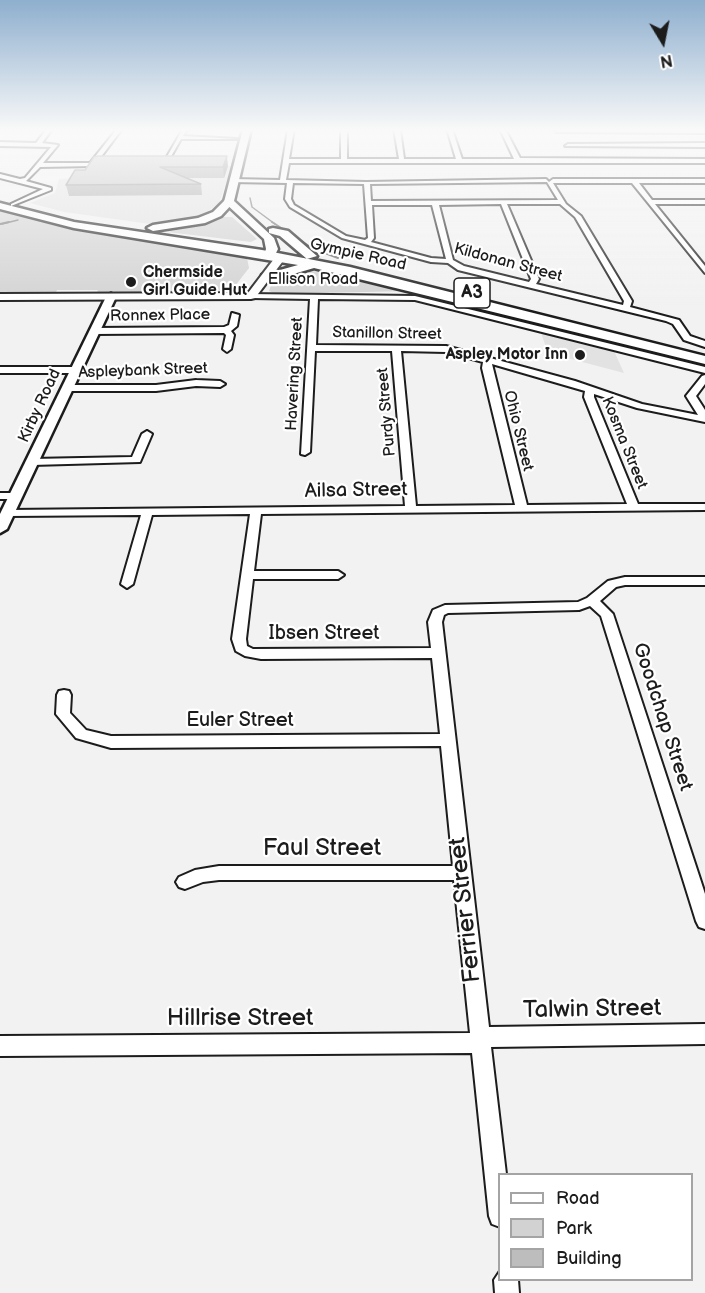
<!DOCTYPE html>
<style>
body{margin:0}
#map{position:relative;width:705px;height:1293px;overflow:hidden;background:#f2f2f2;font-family:"Balsamiq Sans",sans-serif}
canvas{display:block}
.legend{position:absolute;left:498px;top:1173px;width:195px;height:108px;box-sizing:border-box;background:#fff;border:2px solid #a4a4a4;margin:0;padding:8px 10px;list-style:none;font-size:18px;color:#1c1c1c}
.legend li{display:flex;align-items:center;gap:12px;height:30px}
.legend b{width:30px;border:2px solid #a4a4a4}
.north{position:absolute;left:633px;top:12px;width:60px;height:60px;-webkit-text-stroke:4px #fff;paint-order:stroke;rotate:170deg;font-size:16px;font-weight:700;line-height:24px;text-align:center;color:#1c1c1c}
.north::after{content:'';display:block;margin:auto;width:21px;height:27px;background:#1c1c1c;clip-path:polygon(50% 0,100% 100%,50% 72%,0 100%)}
</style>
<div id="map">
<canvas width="705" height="1293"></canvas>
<ul class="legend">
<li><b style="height:8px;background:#fff"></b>Road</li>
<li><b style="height:16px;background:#d2d2d2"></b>Park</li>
<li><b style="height:16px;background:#bdbdbd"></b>Building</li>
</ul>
<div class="north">N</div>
</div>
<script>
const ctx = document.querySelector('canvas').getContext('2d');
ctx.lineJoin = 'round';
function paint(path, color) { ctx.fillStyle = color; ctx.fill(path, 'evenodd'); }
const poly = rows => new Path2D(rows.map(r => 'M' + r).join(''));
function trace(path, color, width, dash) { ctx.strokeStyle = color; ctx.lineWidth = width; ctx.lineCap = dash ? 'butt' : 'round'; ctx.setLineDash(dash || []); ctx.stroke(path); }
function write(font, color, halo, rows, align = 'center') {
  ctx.font = font + ' "Balsamiq Sans",sans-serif'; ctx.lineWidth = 4.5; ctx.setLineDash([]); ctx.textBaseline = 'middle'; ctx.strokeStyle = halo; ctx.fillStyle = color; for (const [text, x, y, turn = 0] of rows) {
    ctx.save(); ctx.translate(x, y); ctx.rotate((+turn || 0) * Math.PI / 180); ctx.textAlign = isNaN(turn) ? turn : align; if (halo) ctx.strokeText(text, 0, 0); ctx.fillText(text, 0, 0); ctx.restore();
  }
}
paint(poly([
 [99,166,232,166,219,203,196,220,157,225,64,212,30,203,55,193,59,179,88,177],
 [541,333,614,351,624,373,548,353]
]), '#e2e2e2');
paint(poly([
 [0,211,104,234,232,252,247,258,249,268,235,286,214,292,96,294,98,290,57,290,55,294,0,294],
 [222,217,232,217,257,239,251,242,167,232,203,224],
 [319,271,330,271,409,291,276,294,269,291,273,279,297,272]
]), '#d2d2d2');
trace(poly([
 [250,198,252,207,275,224],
 [2,224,18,220]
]), '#707070', 1.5);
trace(poly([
 [272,222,312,248,338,258],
 [0,224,9,222]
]), '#707070', 2);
const minor = poly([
 [47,129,52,129,42,143,58,145,43,163,90,163,117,129,122,129,94,166,40,167,26,181,51,188,51,190,11,206,11,204,43,189,0,178,0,174,20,179,25,178,51,147,0,146,0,142,36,143,47,129],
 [183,129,186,131,183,136,237,139,181,139,169,160,165,160,183,129],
 [288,129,294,129,289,159,341,159,341,129,347,129,347,159,399,159,394,129,400,129,404,159,456,159,447,129,452,129,462,159,514,159,500,129,505,129,520,158,705,159,705,163,289,163,286,180,366,182,546,179,549,182,553,179,705,179,705,183,639,183,652,200,705,200,705,204,655,204,705,266,705,273,632,183,553,183,566,204,581,216,632,301,630,307,679,320,690,336,705,341,705,347,684,340,673,324,666,321,458,270,448,263,431,262,342,238,290,207,285,199,287,183,231,182,233,179,280,180,288,129],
 [547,182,558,200,371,201,370,184,547,182],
 [293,183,364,184,368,238,365,240,346,236,294,205,291,199,293,183],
 [501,204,531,279,529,282,464,266,453,260,439,205,501,204],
 [507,204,560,204,575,217,624,301,623,305,536,284,539,279,507,204],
 [372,205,432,205,446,259,431,258,371,242,374,238,372,205],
 [558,129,705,129,705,133,556,132,558,129],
 [705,143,705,147,565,146,568,144,705,143],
 [248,294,415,296,705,367,705,373,415,300,318,299,316,345,446,346,575,381,642,404,698,415,686,396,702,376,705,375,705,384,696,396,705,410,705,422,637,408,594,394,594,397,638,504,705,504,705,510,261,514,254,571,338,571,344,575,338,579,253,579,246,639,247,646,253,649,431,648,428,622,433,610,445,605,578,602,587,598,608,581,625,577,705,577,705,585,625,585,616,587,600,601,613,614,705,894,705,929,699,927,696,921,601,616,590,606,579,610,448,613,444,615,442,622,489,1027,705,1024,705,1044,491,1047,506,1174,500,1174,500,1227,492,1224,489,1216,472,1053,0,1056,0,1036,470,1033,454,880,219,880,203,882,185,889,179,887,176,882,179,877,195,870,219,866,453,866,441,746,111,748,76,738,56,714,57,695,59,691,64,690,69,691,71,695,70,713,86,730,111,736,440,734,432,658,261,659,245,656,236,651,232,639,250,514,152,515,133,584,127,588,121,584,141,515,8,516,2,513,8,510,405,506,392,351,315,351,310,452,305,455,301,454,310,299,251,298,247,296,248,294],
 [401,351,446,352,483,362,482,368,515,505,416,506,401,351],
 [492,364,585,391,584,397,627,504,527,505,492,364],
 [232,313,239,315,237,326,231,331,234,335,231,349,227,352,223,349,226,335,224,333,94,334,90,331,94,328,224,327,229,325,232,313],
 [0,367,76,367,81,370,76,373,0,373,0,367],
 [196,380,220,381,225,384,220,387,196,386,156,391,67,391,62,388,67,385,156,385,196,380],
 [147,431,152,434,140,462,32,465,27,462,32,459,132,457,142,434,147,431],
 [0,493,16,493,22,496,16,499,0,499,0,493],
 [500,1271,500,1280,518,1280,519,1293,495,1293,494,1280,500,1271]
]);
const tertiary = poly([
 [111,294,116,297,7,529,0,533,0,514,106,297,111,294]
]);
const secondary = poly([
 [277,255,286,257,255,298,251,299,0,300,0,294,248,293,277,255]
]);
const primary = poly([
 [243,129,251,129,234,201,274,238,278,249,274,257,270,258,264,255,266,249,264,239,224,202,243,129]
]);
const trunk = poly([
 [225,200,234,202,221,216,205,223,153,231,147,228,153,225,198,218,213,212,225,200],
 [0,203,74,222,262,250,350,267,705,356,705,364,314,268,266,282,262,281,262,275,298,265,74,228,0,209,0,203],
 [273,228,288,231,317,256,307,259,280,236,269,233,269,229,273,228]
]);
trace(minor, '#1c1c1c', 4);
trace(tertiary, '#1c1c1c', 5);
trace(secondary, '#1c1c1c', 4);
trace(primary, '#1c1c1c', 5);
trace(trunk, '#1c1c1c', 5);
paint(minor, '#fff');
paint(tertiary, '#fff');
paint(secondary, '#fff');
paint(primary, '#fff');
paint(trunk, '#fff');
paint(poly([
 [94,157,228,166,224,178,186,178,201,184,202,195,69,196,66,185,85,170]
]), '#a3a3a3');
paint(poly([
 [227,156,228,166,224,178,223,167]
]), '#848484');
const building = poly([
 [98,156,227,156,223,167,160,167,201,184,66,185,75,170,85,170,94,157,98,156]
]);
paint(building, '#bdbdbd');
trace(building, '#848484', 1.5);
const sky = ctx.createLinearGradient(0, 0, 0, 310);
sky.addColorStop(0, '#8eafce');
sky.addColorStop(0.42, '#f9f9f9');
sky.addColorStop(1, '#f9f9f900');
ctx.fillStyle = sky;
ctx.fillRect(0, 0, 705, 310);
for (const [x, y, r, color] of [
 [131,282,6,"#1c1c1c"],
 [580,355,6,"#1c1c1c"]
]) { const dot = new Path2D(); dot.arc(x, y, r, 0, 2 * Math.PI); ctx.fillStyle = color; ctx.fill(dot); trace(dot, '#fff', 2); }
write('16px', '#1c1c1c', '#fff', [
 ["Gympie Road",358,255,13],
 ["Kildonan Street",508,263,15],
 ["Ellison Road",313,280],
 ["Ronnex Place",160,316,-1],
 ["Stanillon Street",387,334,1],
 ["Aspleybank Street",143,371,-2],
 ["Havering Street",295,374,-87],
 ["Kirby Road",40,406,-65],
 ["Purdy Street",387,412,-95],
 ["Ohio Street",518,431,76],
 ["Kosma Street",624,443,68]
]);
write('bold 16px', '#1c1c1c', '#fff', [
 ["Chermside",143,273],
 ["Girl Guide Hut",143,291],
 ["Aspley Motor Inn",568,355,"right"]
], 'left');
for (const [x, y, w] of [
 [472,293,36]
]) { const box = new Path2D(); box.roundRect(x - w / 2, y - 15, w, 30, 4.5); ctx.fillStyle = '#fff'; ctx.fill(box); trace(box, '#1c1c1c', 1.5); }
write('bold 18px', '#1c1c1c', null, [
 ["A3",472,293]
]);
write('20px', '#1c1c1c', '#fff', [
 ["Ailsa Street",356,491,-1],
 ["Ibsen Street",324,634],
 ["Goodchap Street",662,717,72],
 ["Euler Street",240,721]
]);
write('24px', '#1c1c1c', '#fff', [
 ["Faul Street",322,849],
 ["Ferrier Street",466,910,-96],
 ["Talwin Street",592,1010,-1],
 ["Hillrise Street",240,1019]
]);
</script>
